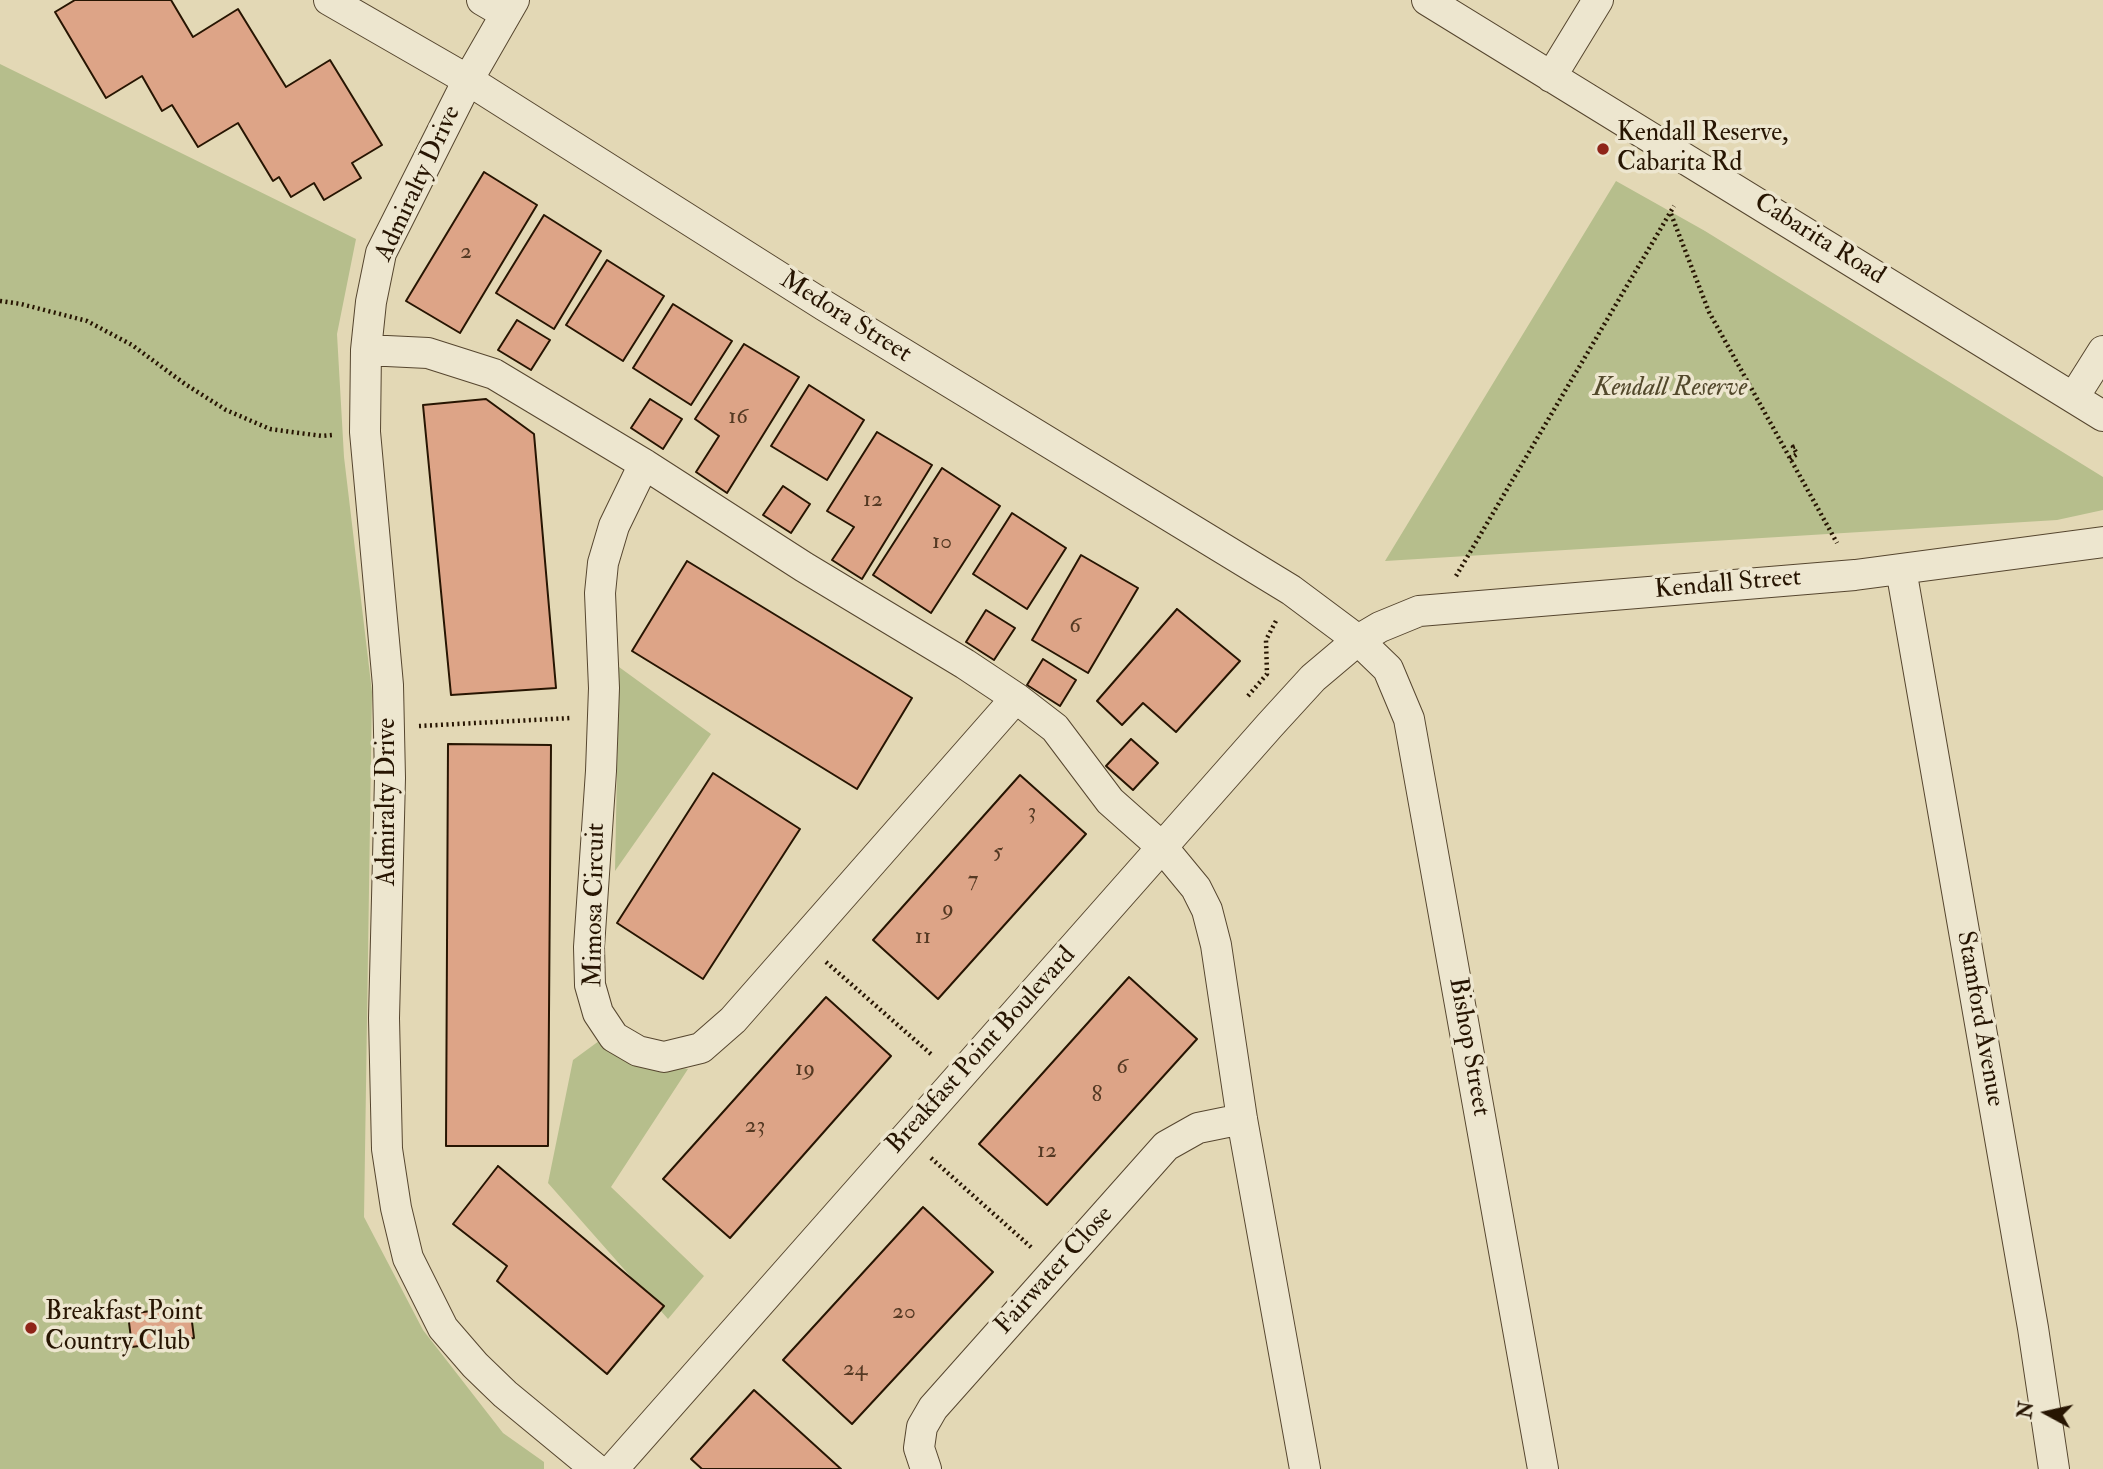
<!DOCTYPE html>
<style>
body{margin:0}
#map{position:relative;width:2103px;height:1469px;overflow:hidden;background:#e3d8b5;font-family:"IM FELL Double Pica",serif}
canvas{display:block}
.north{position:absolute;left:2012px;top:1378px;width:70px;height:70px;-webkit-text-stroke:5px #ede6cf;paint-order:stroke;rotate:278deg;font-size:19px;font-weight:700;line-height:28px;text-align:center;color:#271502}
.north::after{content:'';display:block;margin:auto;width:24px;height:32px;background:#271502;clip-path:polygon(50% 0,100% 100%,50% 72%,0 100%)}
</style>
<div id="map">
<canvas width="2103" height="1469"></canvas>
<div class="north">N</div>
</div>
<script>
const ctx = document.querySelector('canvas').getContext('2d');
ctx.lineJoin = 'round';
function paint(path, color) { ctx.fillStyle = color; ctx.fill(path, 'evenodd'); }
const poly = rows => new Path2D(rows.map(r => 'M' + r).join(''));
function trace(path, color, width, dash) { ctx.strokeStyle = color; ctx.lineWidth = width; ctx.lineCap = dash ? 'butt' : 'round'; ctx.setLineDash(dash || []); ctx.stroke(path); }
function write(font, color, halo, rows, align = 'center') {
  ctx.font = font + ' "IM FELL Double Pica",serif'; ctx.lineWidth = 7; ctx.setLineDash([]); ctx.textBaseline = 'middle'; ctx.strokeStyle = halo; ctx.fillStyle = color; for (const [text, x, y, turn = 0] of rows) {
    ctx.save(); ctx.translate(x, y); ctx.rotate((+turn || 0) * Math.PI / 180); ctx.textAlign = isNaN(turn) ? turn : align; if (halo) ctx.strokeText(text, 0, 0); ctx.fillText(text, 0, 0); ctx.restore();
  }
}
paint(poly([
 [0,64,356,239,337,334,344,457,372,692,364,1217,423,1330,503,1433,544,1462,544,1469,0,1469],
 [1616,181,1705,231,2103,477,2103,510,2057,520,1385,561],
 [619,667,711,734,615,871],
 [599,1041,632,1059,688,1069,611,1187,704,1276,668,1319,548,1183,573,1060]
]), '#b6be8c');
const building = poly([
 [75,0,171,0,193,37,238,9,286,87,330,60,382,145,352,163,361,178,324,200,314,183,291,197,279,177,273,181,238,123,198,147,172,105,162,111,142,76,106,98,55,12,75,0],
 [484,172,537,205,460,333,406,301,484,172],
 [544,215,601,251,554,329,496,293,544,215],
 [607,260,664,296,623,361,566,325,607,260],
 [673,304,732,341,691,405,633,368,673,304],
 [517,320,550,340,531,370,498,350,517,320],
 [744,344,799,377,727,493,696,472,719,436,695,419,744,344],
 [809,385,864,420,827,480,771,446,809,385],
 [486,399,534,434,556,688,451,695,423,405,486,399],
 [650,399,682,419,663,449,631,428,650,399],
 [877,432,932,465,862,579,832,560,854,527,827,511,877,432],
 [942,468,1000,506,931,613,873,575,942,468],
 [783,486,810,504,791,533,763,515,783,486],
 [1012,513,1066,548,1027,609,973,574,1012,513],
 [1081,555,1138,588,1088,673,1032,640,1081,555],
 [687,561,912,698,857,789,632,651,687,561],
 [1177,609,1240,661,1176,732,1143,703,1122,725,1097,701,1177,609],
 [986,610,1015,628,994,660,966,642,986,610],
 [1043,659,1076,680,1060,706,1027,685,1043,659],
 [1131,739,1158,763,1133,790,1106,766,1131,739],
 [448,744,551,745,548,1146,446,1146,448,744],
 [713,773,800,829,703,979,617,923,713,773],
 [1020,775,1086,834,938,999,873,940,1020,775],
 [1129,977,1197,1039,1047,1205,979,1144,1129,977],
 [826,997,891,1056,730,1238,663,1179,826,997],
 [498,1166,664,1306,607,1374,497,1281,507,1266,453,1224,498,1166],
 [923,1207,993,1272,852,1424,783,1360,923,1207],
 [190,1306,194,1338,132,1347,128,1314,190,1306],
 [754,1390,841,1469,702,1469,691,1459,754,1390]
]);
paint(building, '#dda487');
trace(building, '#271502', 2);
const minor = poly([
 [329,0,468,80,825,306,1291,590,1358,640,1388,669,1409,719,1543,1469],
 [482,0,506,14],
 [514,0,468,80,381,253,371,302,366,350,365,432,388,685,390,778,384,1018,387,1149,396,1208,408,1258,443,1328,475,1365,505,1394,596,1469],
 [1427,0,2103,416],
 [1551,77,1598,0],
 [366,350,428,353,494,374,644,464,804,567,965,664,1016,698,1055,728,1110,801,1163,848,1196,888,1207,910,1216,945,1242,1119,1305,1469],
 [2074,397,2103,351],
 [644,464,614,526,603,563,600,593,604,688,601,771,589,947,590,985,598,1013,614,1037,638,1051,664,1057,701,1048,733,1020,1016,698],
 [1901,569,2033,1328,2054,1469],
 [613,1469,1270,725,1313,678,1358,640,1380,627,1419,611,1855,575,2103,542],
 [926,1469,919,1448,922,1427,933,1408,1166,1146,1198,1128,1242,1119]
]);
trace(minor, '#56462f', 32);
trace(poly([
 [1671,214,1709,312,1837,543],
 [0,301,21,304,87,321,132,345,185,384,226,410,270,429,322,436,333,435],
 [1790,459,1797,454,1793,447,1796,446],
 [1456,576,1674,206],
 [1248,696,1267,674,1266,640,1277,619],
 [419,726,571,718],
 [826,962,932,1055],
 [931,1158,1032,1248]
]), '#271502', 4.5, [2, 3.5]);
trace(minor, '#ede6cf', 30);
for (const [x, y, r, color] of [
 [1603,149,7,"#8f2418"],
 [31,1328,7,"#8f2418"]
]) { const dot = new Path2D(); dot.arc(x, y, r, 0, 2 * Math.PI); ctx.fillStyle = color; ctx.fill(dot); trace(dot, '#ede6cf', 2.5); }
write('23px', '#543923', null, [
 ["2",466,253],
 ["16",738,418],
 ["12",873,501],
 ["10",942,543],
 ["6",1075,627],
 ["3",1032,813],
 ["5",998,853],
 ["7",973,881],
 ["9",948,910],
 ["11",923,938],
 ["6",1122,1068],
 ["19",805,1070],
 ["8",1097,1096],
 ["23",755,1127],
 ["12",1047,1152],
 ["20",904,1313],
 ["24",855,1370]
]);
write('26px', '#271502', '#ede6cf', [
 ["Kendall Reserve,",1617,134],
 ["Cabarita Rd",1617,164],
 ["Breakfast Point",45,1313],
 ["Country Club",45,1343]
], 'left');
write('26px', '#271502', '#ede6cf', [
 ["Admiralty Drive",419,184,-65],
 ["Cabarita Road",1819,240,32],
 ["Medora Street",845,318,32],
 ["Kendall Street",1728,585,-5],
 ["Admiralty Drive",388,802,-90],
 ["Mimosa Circuit",596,905,-89],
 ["Stamford Avenue",1979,1019,80],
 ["Bishop Street",1468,1047,80],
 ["Breakfast Point Boulevard",982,1051,-48],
 ["Fairwater Close",1055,1271,-48]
]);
write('italic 26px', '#52482b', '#ede6cf', [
 ["Kendall Reserve",1670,389]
]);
</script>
